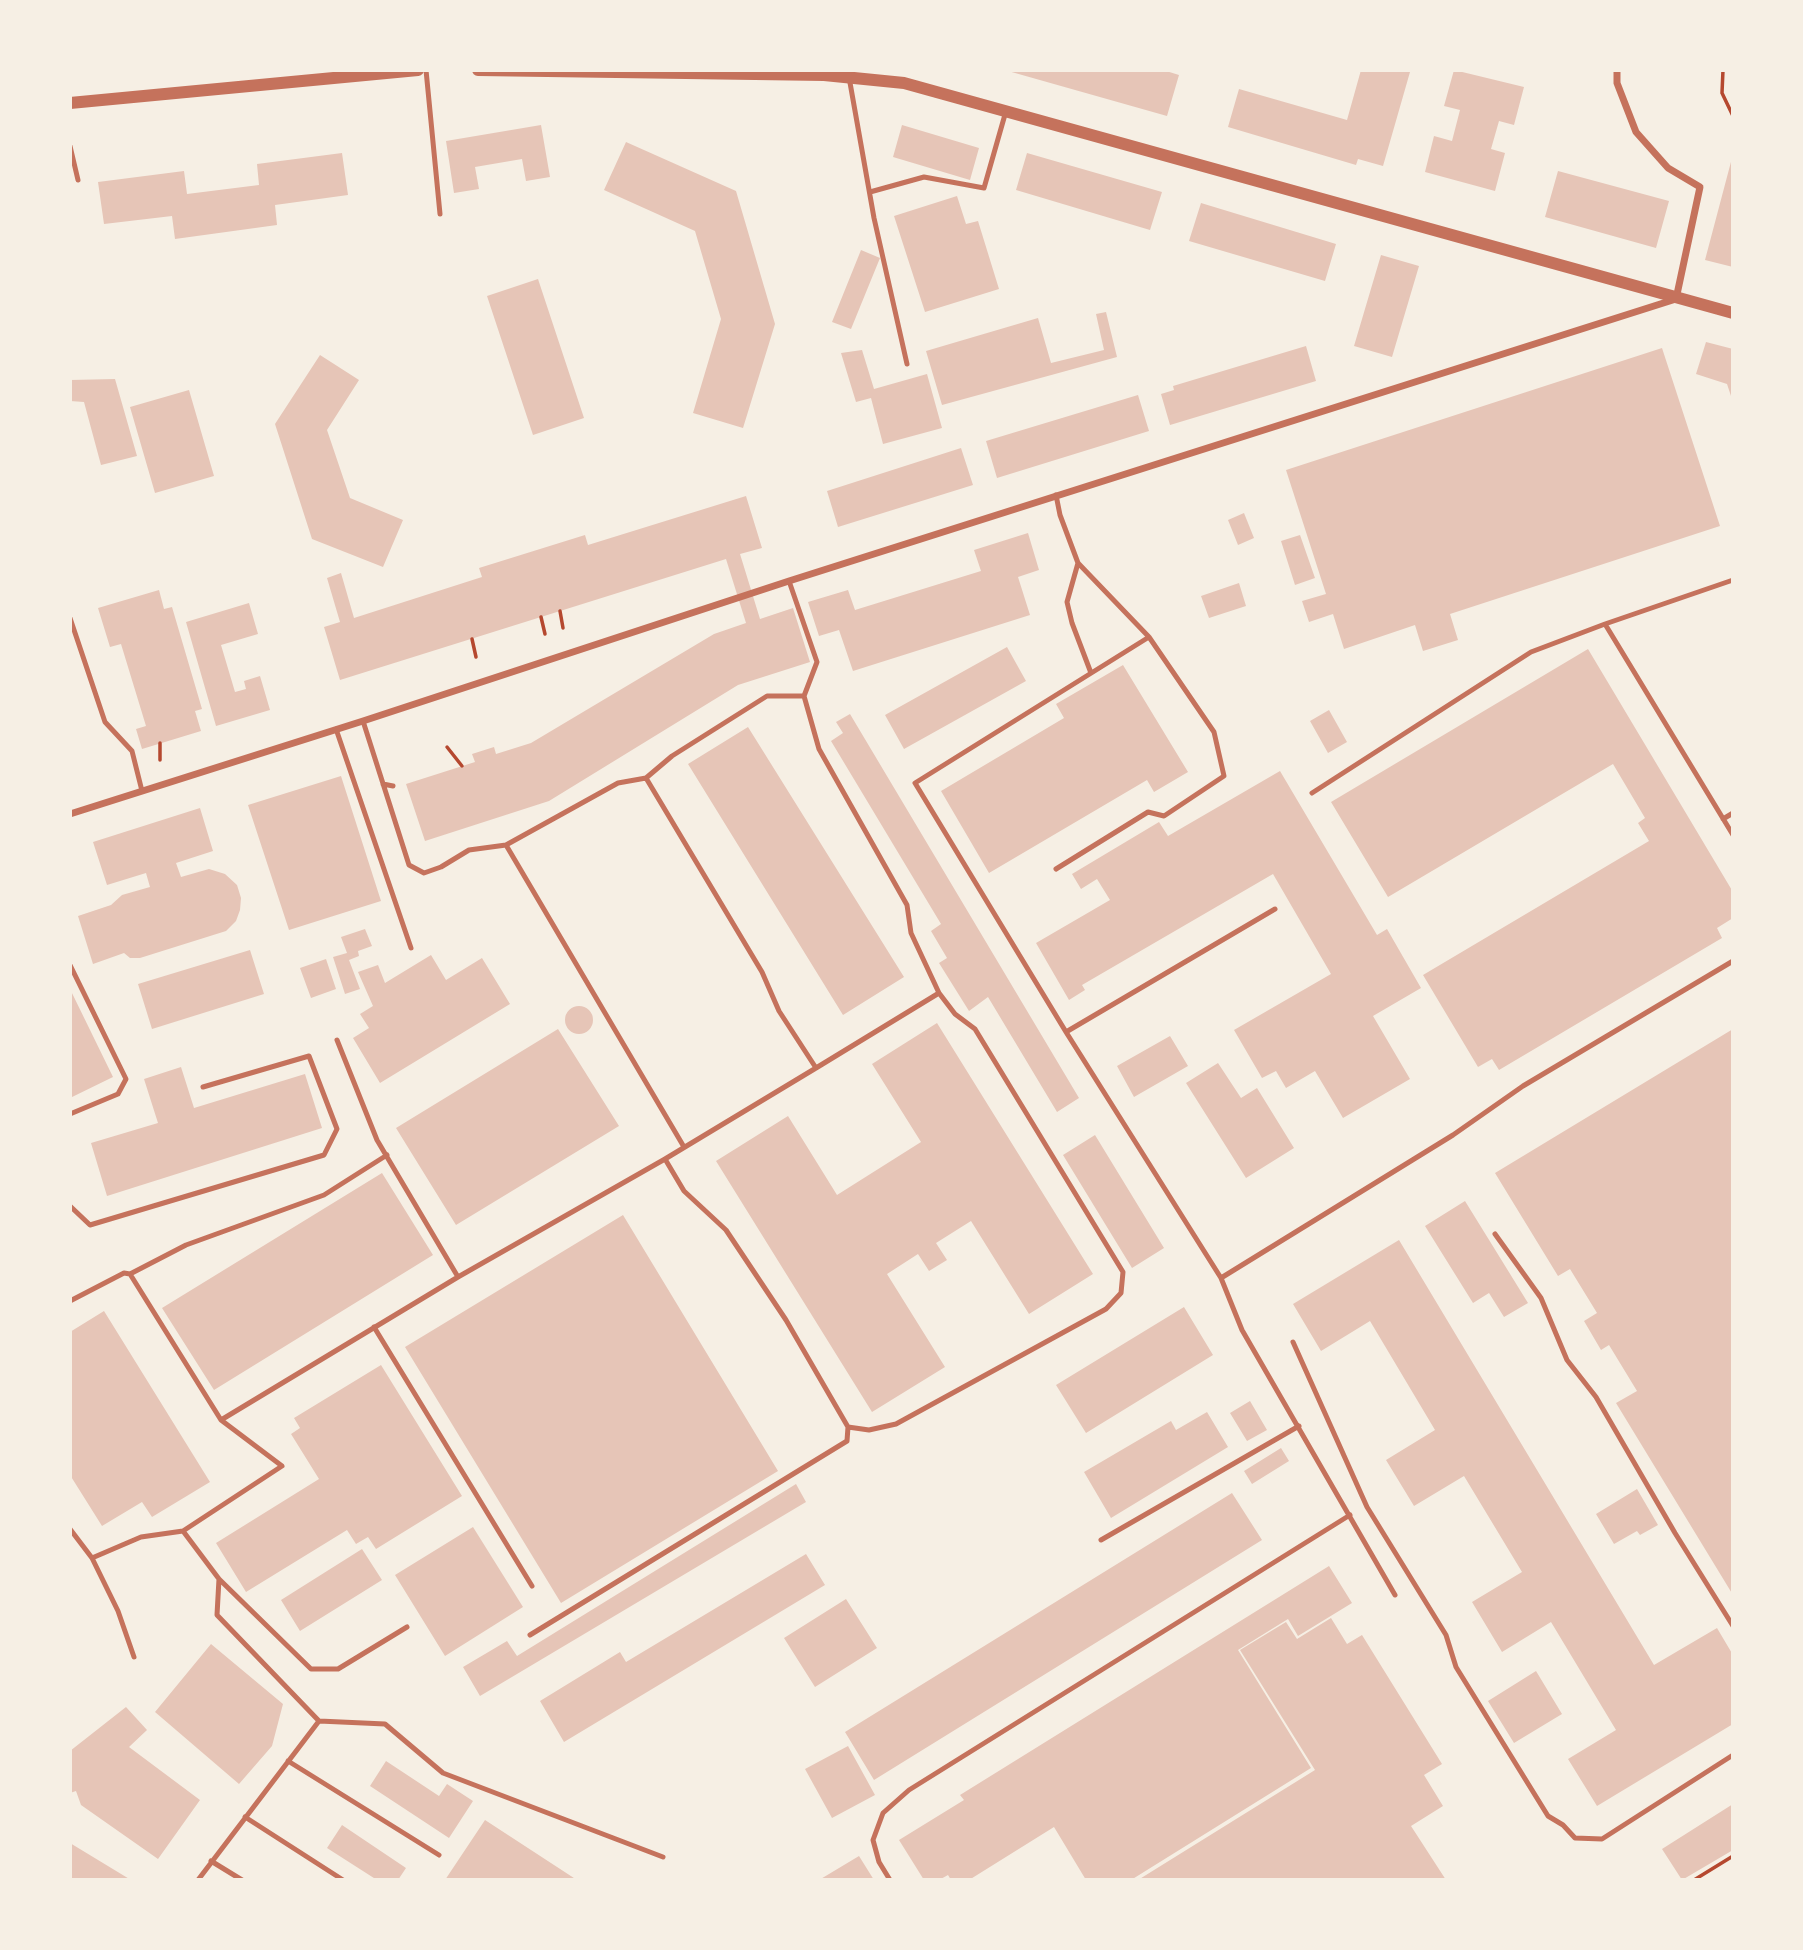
<!DOCTYPE html>
<style>
body{margin:0}
#map{position:relative;width:1803px;height:1950px;overflow:hidden;background:#f6efe4;font-family:"DM Sans",sans-serif}
canvas{display:block}
.frame{position:absolute;inset:0;border:72px solid #f6efe4;pointer-events:none}
</style>
<div id="map">
<canvas width="1803" height="1950"></canvas>
<div class="frame"></div>
</div>
<script>
const ctx = document.querySelector('canvas').getContext('2d');
ctx.lineJoin = 'round';
function paint(path, color) { ctx.fillStyle = color; ctx.fill(path, 'evenodd'); }
const poly = rows => new Path2D(rows.map(r => 'M' + r).join(''));
function trace(path, color, width, dash) { ctx.strokeStyle = color; ctx.lineWidth = width; ctx.lineCap = dash ? 'butt' : 'round'; ctx.setLineDash(dash || []); ctx.stroke(path); }
paint(poly([
 [1163,70,1179,75,1167,116,1008,71],
 [1361,70,1410,72,1383,166,1358,159,1356,165,1228,127,1239,89,1347,120],
 [1454,70,1524,87,1514,125,1499,121,1491,149,1505,153,1495,191,1425,172,1434,136,1452,141,1460,110,1444,106],
 [541,125,550,177,526,181,522,159,475,167,479,189,454,193,446,141],
 [902,125,979,148,970,180,893,157],
 [626,142,736,191,775,324,743,428,693,413,721,319,695,231,604,190],
 [342,153,348,195,275,205,277,225,175,239,172,216,104,224,98,182,184,171,187,194,259,185,257,164],
 [1027,153,1162,192,1150,230,1016,190],
 [1732,158,1733,158,1733,267,1705,260],
 [1558,171,1669,201,1656,248,1545,217],
 [957,196,966,224,978,221,999,289,925,312,894,216],
 [1201,203,1336,244,1325,281,1189,241],
 [861,250,880,258,851,329,832,322],
 [1381,255,1419,266,1392,357,1354,346],
 [538,279,584,418,533,435,487,296],
 [1106,312,1117,357,942,405,926,351,1038,318,1051,363,1104,350,1096,314],
 [1706,342,1733,349,1733,402,1727,384,1696,374],
 [1306,346,1316,381,1170,425,1161,394,1174,390,1173,386],
 [1662,348,1720,526,1450,614,1458,640,1423,651,1415,625,1344,649,1333,614,1309,622,1302,601,1326,594,1286,470],
 [862,350,874,389,927,374,942,428,883,444,871,398,856,402,841,353],
 [320,355,359,380,327,430,350,498,403,520,383,567,312,539,275,424],
 [115,379,137,456,101,465,84,402,70,401,70,380],
 [189,390,214,476,155,493,130,407],
 [1138,395,1149,431,997,478,986,441],
 [961,448,973,485,838,527,827,491],
 [746,496,762,548,740,554,760,619,793,608,810,662,738,685,549,801,425,841,406,784,475,762,472,754,494,747,496,754,531,743,714,634,746,623,726,559,340,680,324,627,340,622,327,578,341,573,354,618,482,577,479,568,585,535,588,545],
 [1244,513,1254,538,1238,545,1228,520],
 [1028,533,1039,570,1018,577,1030,615,853,671,839,630,819,636,808,602,848,590,855,610,981,571,974,550],
 [1300,535,1315,578,1295,585,1281,541],
 [1239,583,1246,606,1209,618,1201,596],
 [159,590,164,609,172,607,202,709,195,711,201,731,142,749,136,729,146,726,121,644,110,647,98,608],
 [249,603,258,634,221,645,235,692,246,689,244,681,260,676,270,710,216,726,186,622],
 [1007,647,1026,681,904,749,885,715],
 [1588,649,1733,892,1733,918,1717,928,1722,938,1499,1070,1492,1059,1478,1067,1423,975,1649,841,1638,823,1645,818,1613,764,1388,897,1331,802],
 [1123,665,1188,772,1154,792,1147,780,989,873,941,791,1064,718,1056,704],
 [1329,710,1347,742,1328,753,1310,721],
 [850,714,1079,1098,1057,1112,988,997,969,1011,939,963,947,958,931,931,941,924,831,741,843,733,836,722],
 [748,727,904,977,843,1015,688,764],
 [1280,771,1377,935,1387,929,1421,988,1373,1016,1410,1079,1343,1118,1315,1071,1286,1088,1276,1071,1262,1078,1234,1030,1331,974,1273,874,1082,985,1085,990,1069,1000,1036,943,1110,900,1097,879,1081,889,1072,874,1159,822,1168,836],
 [341,776,381,901,289,930,248,805],
 [200,808,213,851,176,863,181,877,209,869,225,874,237,885,241,898,240,910,236,921,226,931,140,958,130,958,124,953,93,964,78,916,111,905,122,895,150,887,146,873,107,885,93,842],
 [365,929,372,946,358,951,359,956,349,960,360,989,345,994,333,957,347,953,341,937],
 [250,950,264,994,152,1029,138,984],
 [431,955,446,980,482,958,510,1004,380,1083,353,1038,369,1028,360,1014,373,1006,358,972,378,965,385,983],
 [326,959,336,989,311,998,300,968],
 [70,989,113,1077,70,1098],
 '565 1020a14 14 0 1 1 28 0a14 14 0 1 1-28 0Z',
 [937,1023,1093,1274,1029,1314,971,1221,936,1243,947,1260,929,1271,918,1254,887,1274,945,1367,872,1412,716,1161,788,1116,837,1195,921,1142,872,1064],
 [558,1029,619,1126,456,1225,396,1128],
 [1733,1029,1733,1595,1616,1403,1637,1391,1609,1345,1601,1350,1584,1321,1597,1313,1570,1269,1558,1276,1495,1173],
 [1170,1036,1188,1066,1134,1097,1117,1066],
 [1218,1063,1241,1098,1257,1088,1294,1148,1246,1178,1186,1083],
 [181,1067,194,1108,305,1074,322,1128,107,1196,91,1143,158,1123,144,1079],
 [1095,1135,1164,1248,1132,1268,1063,1155],
 [382,1173,433,1255,214,1390,162,1308],
 [1465,1201,1528,1303,1504,1317,1489,1293,1473,1303,1425,1226],
 [623,1215,778,1471,561,1603,405,1347],
 [1399,1240,1654,1665,1717,1628,1733,1655,1733,1724,1597,1806,1568,1759,1616,1730,1551,1622,1502,1652,1472,1602,1522,1572,1464,1476,1414,1506,1386,1460,1435,1430,1370,1321,1321,1351,1293,1304],
 [1184,1307,1213,1355,1086,1433,1056,1385],
 [104,1311,210,1482,152,1517,142,1502,102,1526,70,1475,70,1332],
 [381,1365,462,1496,376,1549,368,1537,356,1544,347,1530,246,1592,216,1543,319,1479,291,1434,300,1428,294,1418],
 [1250,1401,1267,1430,1247,1441,1230,1413],
 [1207,1412,1228,1447,1111,1518,1084,1472,1171,1421,1176,1430],
 [1281,1448,1289,1461,1252,1484,1244,1471],
 [796,1484,806,1502,480,1696,463,1667,507,1641,517,1656],
 [1637,1489,1658,1525,1640,1535,1637,1531,1614,1544,1596,1514],
 [1232,1493,1262,1540,874,1780,845,1732],
 [473,1527,523,1607,445,1656,395,1575],
 [362,1549,382,1580,300,1631,281,1600],
 [806,1554,825,1585,564,1742,540,1701,620,1652,626,1662],
 [1329,1566,1352,1603,1298,1636,1288,1619,1238,1650,1311,1768,1131,1880,1086,1880,1054,1827,969,1880,951,1880,948,1875,939,1880,924,1880,899,1840,964,1800,960,1795],
 [846,1599,877,1648,815,1687,784,1638],
 [1331,1618,1347,1644,1362,1635,1442,1764,1424,1775,1443,1806,1411,1826,1446,1880,1138,1880,1315,1770,1240,1650,1286,1622,1297,1639],
 [211,1644,283,1704,272,1746,239,1784,155,1712],
 [1536,1671,1562,1714,1514,1743,1488,1701],
 [126,1707,147,1730,129,1747,200,1800,158,1859,81,1805,76,1791,70,1793,70,1751],
 [848,1746,875,1795,832,1818,805,1769],
 [386,1761,439,1796,447,1784,473,1801,449,1838,370,1786],
 [1733,1804,1733,1850,1682,1880,1662,1849],
 [485,1820,577,1880,445,1880],
 [342,1825,406,1868,398,1880,377,1880,327,1848],
 [70,1843,131,1880,70,1880],
 [859,1856,874,1880,819,1880]
]), '#e6c5b7');
trace(poly([
 [1723,70,1722,93,1733,116],
 [560,611,563,628],
 [541,617,545,634],
 [472,639,476,657],
 [160,743,160,760],
 [447,747,462,766],
 [1694,1880,1733,1856]
]), '#b5482f', 3.5);
trace(poly([
 [426,70,440,214],
 [849,77,874,218,907,364],
 [70,146,78,180],
 [870,192,924,177,984,188,1006,111],
 [1056,495,1060,515,1078,563,1149,637],
 [1078,563,1067,602,1072,623,1091,673],
 [1733,580,1605,624,1733,835],
 [789,581,817,662,804,696,819,749,907,905,911,933,939,993,955,1014,975,1029,1123,1272,1121,1293,1106,1309,896,1424,869,1430,848,1427,786,1320,726,1230,684,1191,665,1159,816,1068,779,1011,762,972,646,778,672,756,767,696,804,696],
 [70,618,105,722,132,751,142,791],
 [363,721,409,865,424,873,441,867,469,850,506,845],
 [336,729,411,948],
 [646,778,618,783,506,845,684,1147],
 [383,784,393,786],
 [1312,793,1531,652,1605,624],
 [1723,819,1733,813],
 [1056,869,1148,812,1164,816,1224,776,1214,732,1149,637,915,783,1066,1032,1221,1278,1242,1330,1395,1595],
 [70,965,126,1079,118,1094,70,1114],
 [1066,1032,1275,909],
 [337,1040,377,1140,458,1277],
 [816,1068,939,993],
 [70,1206,90,1225,324,1155,337,1129,309,1056,203,1087],
 [1495,1234,1541,1298,1567,1360,1596,1397,1675,1533,1733,1626],
 [1221,1278,1453,1135,1523,1086,1733,961],
 [70,1301,124,1273,130,1274,186,1245,324,1195,387,1155],
 [374,1327,532,1586],
 [1293,1342,1367,1507,1446,1635,1456,1667,1548,1816,1563,1825,1575,1838,1602,1839,1733,1755],
 [221,1420,458,1277,665,1159],
 [70,1529,92,1558,141,1537,183,1531,282,1466,221,1420,130,1274],
 [183,1531,219,1579,217,1615,319,1721,385,1724,443,1773,663,1857],
 [1101,1540,1299,1426],
 [92,1558,118,1611,134,1657],
 [219,1579,311,1669,338,1669,407,1627],
 [530,1635,847,1441,848,1427],
 [288,1761,439,1855],
 [245,1817,343,1880],
 [211,1861,242,1880],
 [198,1880,319,1721],
 [890,1880,879,1862,873,1840,883,1813,909,1790,1350,1515]
]), '#c5725c', 5);
trace(poly([
 [70,814,363,721,789,581,1676,299,1700,187,1668,168,1636,132,1617,83,1617,70]
]), '#c5725c', 7);
trace(poly([
 [478,70,824,75,904,83,1733,313],
 [70,103,418,70]
]), '#c5725c', 12);
</script>
